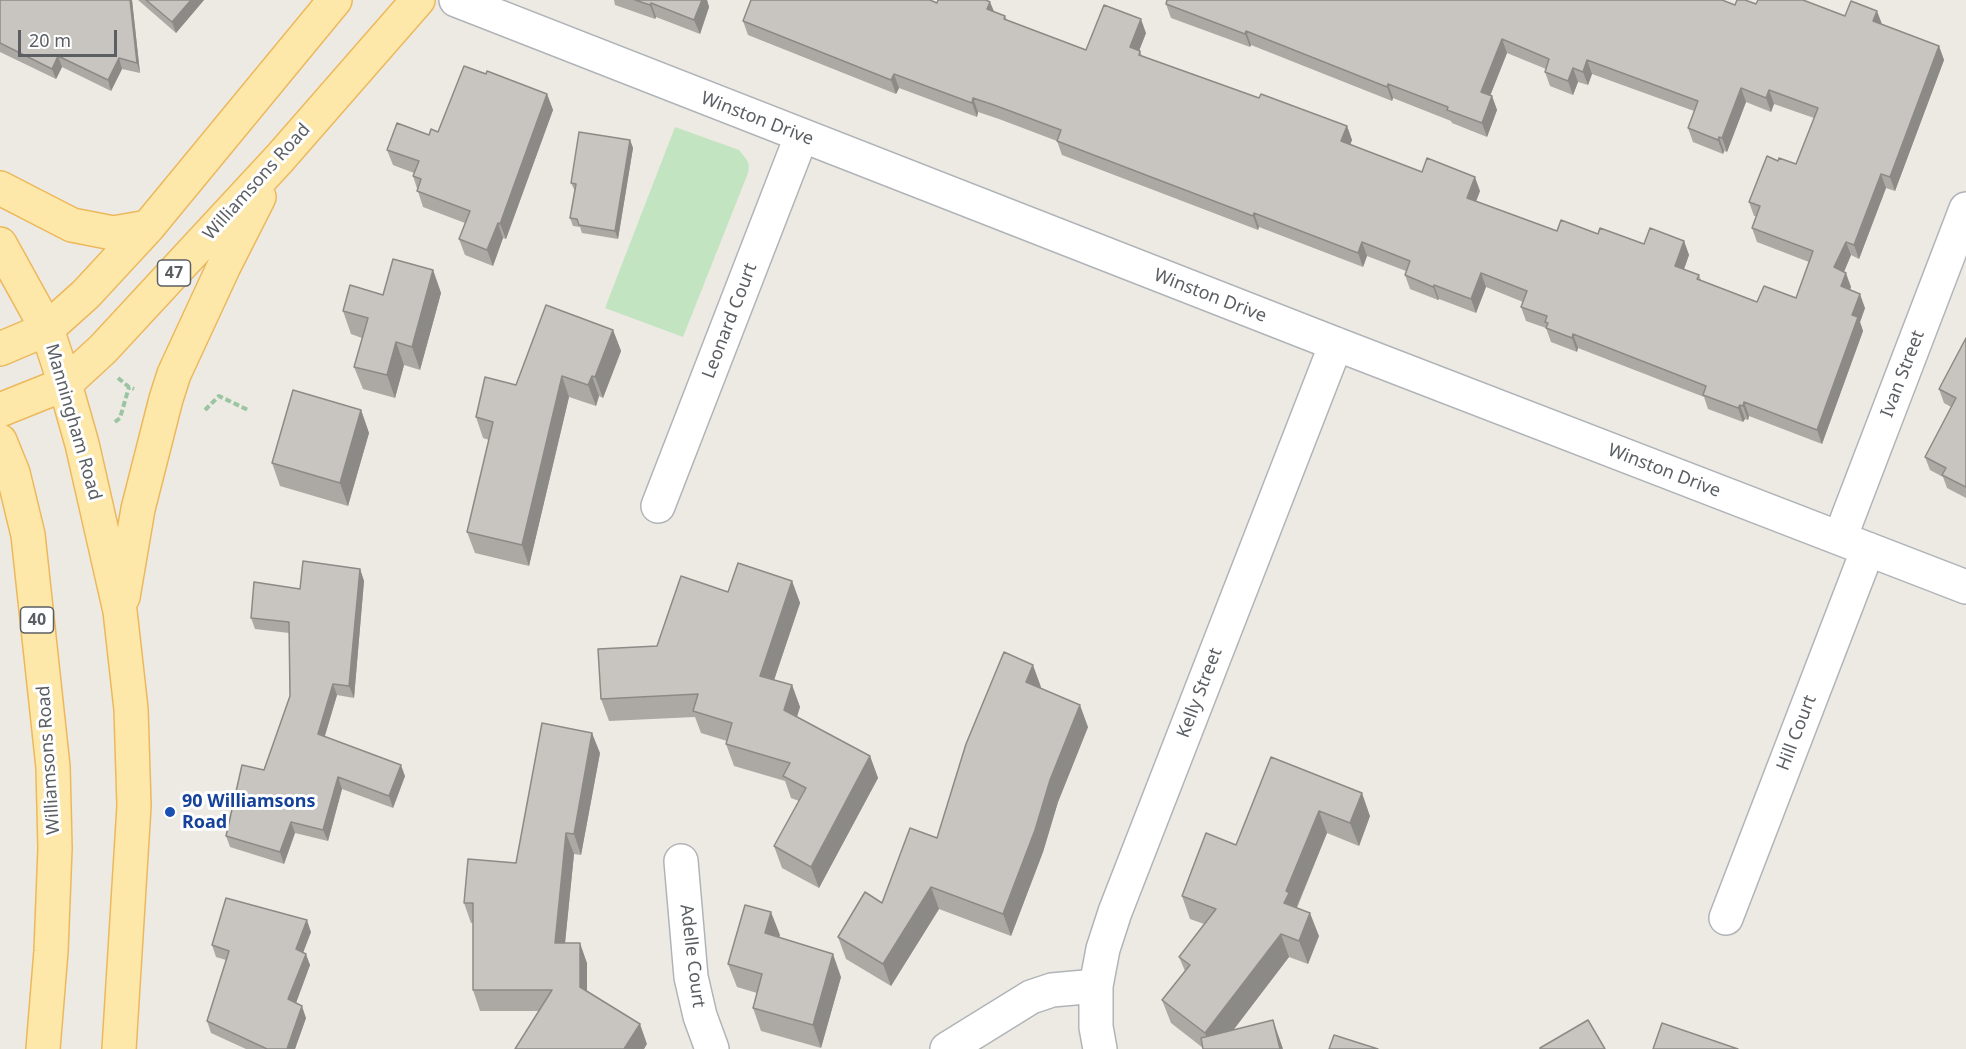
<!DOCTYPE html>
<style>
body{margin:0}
#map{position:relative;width:1966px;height:1049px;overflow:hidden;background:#edeae3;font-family:"Noto Sans",sans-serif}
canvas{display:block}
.scale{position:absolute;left:18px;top:30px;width:99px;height:27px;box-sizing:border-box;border:3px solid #5b5f63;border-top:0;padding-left:8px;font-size:18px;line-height:21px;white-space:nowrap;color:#5b5f63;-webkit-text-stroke:4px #fff;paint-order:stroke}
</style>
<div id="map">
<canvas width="1966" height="1049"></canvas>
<div class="scale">20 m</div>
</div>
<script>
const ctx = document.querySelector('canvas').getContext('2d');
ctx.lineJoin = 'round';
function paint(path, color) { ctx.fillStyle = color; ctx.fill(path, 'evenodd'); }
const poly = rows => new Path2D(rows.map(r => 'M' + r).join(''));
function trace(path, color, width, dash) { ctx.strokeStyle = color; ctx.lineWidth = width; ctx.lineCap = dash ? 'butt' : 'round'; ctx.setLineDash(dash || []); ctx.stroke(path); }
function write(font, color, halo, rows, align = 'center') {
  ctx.font = font + ' "Noto Sans",sans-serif'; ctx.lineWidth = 6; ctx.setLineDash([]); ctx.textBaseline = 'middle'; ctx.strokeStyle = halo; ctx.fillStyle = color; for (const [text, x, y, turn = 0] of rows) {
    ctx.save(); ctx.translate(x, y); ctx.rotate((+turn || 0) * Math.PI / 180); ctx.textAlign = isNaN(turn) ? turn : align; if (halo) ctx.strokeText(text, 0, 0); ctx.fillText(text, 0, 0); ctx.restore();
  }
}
paint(poly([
 [675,127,739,150,747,160,749,166,748,173,683,337,605,308]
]), '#c3e4c0');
const minor = poly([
 [456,0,1336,344,1966,587],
 [658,506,801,137],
 [1840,538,1966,209],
 [681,861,691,977,700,1016,712,1049],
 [1726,918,1868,549],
 [947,1049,1031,997,1052,990,1096,986],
 [1100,1049,1096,1027,1096,986,1103,949,1115,912,1336,344]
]);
const primary = poly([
 [0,188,72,225,113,233,148,227],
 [0,244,47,329,65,384,82,444,120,611,131,709,134,806,119,1049],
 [0,349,47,329,86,294,148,227,335,0],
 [0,410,65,384,103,349,280,158,418,0],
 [0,441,13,473,28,535,53,767,55,848,51,951,43,1049],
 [123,597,138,509,166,399,174,374,224,266,259,197]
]);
trace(minor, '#b0b4b8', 36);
trace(primary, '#edb85c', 36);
trace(poly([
 [118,378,129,387,134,389],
 [205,410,219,396,248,410],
 [115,422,120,418,129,387]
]), '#99c5a2', 4, [6, 3]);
trace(minor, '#fff', 33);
trace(primary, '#fde8a9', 33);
paint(poly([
 [0,0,132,0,140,73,122,69,111,91,62,67,56,79,0,52],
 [138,0,204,0,176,33],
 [614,0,707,0,709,7,700,34,656,17,655,19,615,5],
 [937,3,994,12,1005,16,1007,20,1086,50,1146,33,1139,51,1140,51,1142,56,1259,98,1347,126,1352,140,1350,145,1422,172,1480,191,1476,201,1557,231,1598,234,1644,244,1684,241,1689,255,1684,269,1699,275,1701,280,1757,302,1796,298,1809,262,1757,242,1752,228,1756,216,1754,216,1749,202,1778,161,1796,164,1814,118,1774,104,1771,112,1746,102,1727,152,1724,151,1723,154,1693,142,1688,128,1694,111,1592,74,1588,85,1578,82,1573,95,1550,86,1545,72,1546,69,1507,53,1490,96,1492,96,1497,110,1487,137,1452,123,1451,121,1393,98,1392,101,1251,45,1250,47,1171,18,1166,4,1735,5,1756,4,1845,16,1882,25,1939,46,1944,60,1895,191,1886,188,1859,259,1851,255,1844,272,1851,287,1850,290,1865,308,1860,322,1863,331,1822,444,1749,416,1748,420,1745,419,1743,422,1708,409,1704,397,1578,348,1577,352,1551,342,1546,328,1526,321,1521,307,1523,302,1486,287,1476,313,1439,299,1438,300,1410,289,1405,275,1406,271,1367,256,1363,267,1259,227,1258,230,1062,155,1057,141,999,119,978,112,977,117,899,88,896,94,748,35,743,21],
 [486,74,547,94,553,110,506,239,503,238,493,266,465,255,459,239,465,223,423,207,413,176,414,173,393,165,387,150,438,132],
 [630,140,633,148,618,239,582,233,580,227,573,226,570,218,575,191,571,183],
 [433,270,441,293,420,370,404,365,395,398,363,389,354,367,362,338,351,334,343,311,383,295],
 [613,330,621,351,603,398,599,396,596,406,569,397,529,566,475,553,467,532,489,440,483,438,476,417,516,385],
 [1966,338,1966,498,1947,488,1943,477,1930,470,1925,457,1951,407,1944,403,1939,389],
 [361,410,369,433,348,506,280,486,272,463],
 [360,569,364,581,354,698,337,695,325,736,405,776,393,808,342,789,328,841,295,833,284,864,230,847,226,836,264,770,290,696,289,633,255,629,251,618,300,589],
 [792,581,800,603,774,680,792,685,800,707,797,717,870,756,878,778,819,888,782,868,774,846,799,801,791,798,785,781,734,766,726,744,727,741,701,733,695,717,609,721,601,699,657,646,728,592],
 [1041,687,1041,688,1088,727,1058,802,1043,852,1011,936,939,909,891,986,846,959,838,937,882,903,937,838],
 [600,753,581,855,574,854,565,943,587,963,587,992,647,1044,539,1011,480,1011,473,990,473,923,471,923,464,903,516,863],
 [1271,757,1370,816,1359,846,1327,833,1297,908,1319,936,1308,964,1289,957,1233,1030,1281,1043,1203,1048,1171,1023,1162,1000,1185,971,1179,957,1204,924,1190,919,1182,896,1236,845],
 [311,932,303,952,310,965,296,1003,306,1018,295,1049,246,1049,211,1033,207,1021,226,960,216,957,212,945],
 [780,935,779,938,841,977,821,1048,761,1031,753,1008,757,993,737,987,728,964]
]), '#aca9a5');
paint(poly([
 [130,0,132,0,140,73,137,63],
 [191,0,204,0,176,33,172,22],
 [700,0,707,0,709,7,700,34,694,20],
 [990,2,996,16,987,9],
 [651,3,656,17,655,19,650,5],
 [1877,11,1882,24,1873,21],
 [1141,19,1146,33,1135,61,1130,47],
 [1246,31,1251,45,1250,47,1245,34],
 [1502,39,1507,53,1486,106,1481,92],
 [1939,46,1944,60,1895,191,1890,177],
 [58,56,62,67,56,79,52,69],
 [119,58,122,69,111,91,108,80],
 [1587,60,1592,74,1588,85,1583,72],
 [1573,68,1578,82,1573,95,1568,81],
 [894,74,899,88,896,94,891,80],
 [1388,84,1393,98,1392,101,1387,87],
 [1741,88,1746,102,1727,152,1722,138],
 [1769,90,1774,104,1771,112,1766,98],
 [547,94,553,110,506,239,500,224],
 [1492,96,1497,110,1487,137,1482,123],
 [973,98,978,112,977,117,972,103],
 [1347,126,1352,140,1346,155,1341,141],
 [1719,137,1724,151,1723,154,1718,140],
 [630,140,633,148,618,239,615,231],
 [1881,174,1886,188,1859,259,1854,245],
 [1475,177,1480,191,1472,212,1467,198],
 [1254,213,1259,227,1258,230,1253,216],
 [498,223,503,238,493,266,487,250],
 [1684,241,1689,255,1680,280,1675,266],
 [1362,242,1367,256,1363,267,1358,253],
 [1846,242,1851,255,1840,281,1834,267],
 [433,270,441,293,420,370,412,347],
 [1481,273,1486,287,1476,313,1471,299],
 [1846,273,1851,287,1846,300,1841,286],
 [1434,285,1439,299,1438,300,1433,287],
 [1860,294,1865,308,1860,322,1863,331,1822,444,1817,430,1852,315],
 [613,330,621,351,603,398,595,377],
 [1573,334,1578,348,1577,352,1572,338],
 [396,342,404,365,395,398,387,375],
 [562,376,569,397,529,566,522,545],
 [592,376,599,396,596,406,588,385],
 [1744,402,1749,416,1748,420,1743,406],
 [1740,405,1745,419,1743,422,1738,408],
 [361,410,369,433,348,506,340,483],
 [360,569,364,581,354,698,349,686],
 [792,581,800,603,768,698,760,676],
 [1033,665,1041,687,1034,704,1026,682],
 [333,684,337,695,322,745,318,734],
 [792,685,800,707,792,732,784,710],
 [1080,705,1088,727,1058,802,1043,852,1011,936,1003,914,1050,780],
 [592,733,600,753,581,855,574,834],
 [870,756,878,778,819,888,811,867],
 [401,765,405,776,393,808,389,796],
 [338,777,342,789,328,841,323,830],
 [1362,793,1370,816,1359,846,1350,823],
 [1319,811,1327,833,1295,911,1284,903,1286,891],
 [291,822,295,833,284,864,280,852],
 [566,833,574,854,563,963,555,943],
 [931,887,939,909,891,986,883,964],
 [771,912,780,935,773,956,765,933],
 [1310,913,1319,936,1308,964,1299,941],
 [307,920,311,932,300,961,296,949],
 [1281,934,1289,957,1219,1049,1211,1049,1205,1033],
 [580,943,587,963,587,1008,580,987],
 [306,954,310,965,293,1011,288,999],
 [833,954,841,977,821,1048,813,1025],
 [302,1006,306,1018,295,1049,287,1049],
 [1273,1020,1281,1043,1283,1049,1280,1049],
 [640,1024,647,1044,644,1049,624,1049]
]), '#8c8a86');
const building = poly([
 [0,0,130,0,137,63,119,58,108,80,58,56,52,69,0,43,0,0],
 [146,0,191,0,172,22,146,0],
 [635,0,702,0,694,20,651,3,650,5,635,0],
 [751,0,930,0,937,3,938,0,986,0,990,2,987,9,1005,16,1004,19,1086,50,1104,5,1141,19,1130,47,1140,51,1139,55,1259,98,1261,94,1347,126,1341,141,1422,172,1427,158,1475,177,1467,198,1557,231,1561,220,1598,234,1600,228,1644,244,1650,228,1684,241,1675,266,1699,275,1697,279,1757,302,1764,286,1796,298,1813,251,1752,228,1760,206,1749,202,1767,156,1778,161,1779,158,1796,164,1818,108,1769,90,1766,98,1741,88,1722,138,1719,137,1718,140,1688,128,1698,101,1587,60,1583,72,1573,68,1568,81,1545,72,1549,59,1502,39,1481,92,1492,96,1482,123,1447,110,1448,107,1388,84,1387,87,1246,31,1245,34,1166,4,1167,0,1722,0,1735,5,1737,0,1745,0,1756,4,1758,0,1803,0,1845,16,1851,1,1877,11,1873,21,1939,46,1890,177,1881,174,1854,245,1846,242,1834,267,1846,273,1841,286,1860,294,1852,315,1858,317,1817,430,1744,402,1743,406,1740,405,1738,408,1703,395,1706,386,1573,334,1572,338,1546,328,1548,323,1545,322,1547,316,1521,307,1527,291,1481,273,1471,299,1434,285,1433,287,1405,275,1410,261,1362,242,1358,253,1254,213,1253,216,1057,141,1061,130,994,105,973,98,972,103,894,74,891,80,743,21,751,0],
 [464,66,486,74,487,71,547,94,500,224,498,223,487,250,459,239,470,211,417,191,421,179,413,176,419,161,387,150,397,123,429,135,431,129,438,132,464,66],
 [579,132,630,140,615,231,579,225,577,219,570,218,576,184,571,183,579,132],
 [393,259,433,270,412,347,396,342,387,375,354,367,368,318,343,311,350,285,383,295,393,259],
 [546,305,613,330,595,377,592,376,588,385,562,376,522,545,467,532,493,422,476,417,485,377,516,385,546,305],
 [1966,338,1966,487,1942,475,1946,468,1925,457,1956,398,1939,389,1966,338],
 [293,390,361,410,340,483,272,463,293,390],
 [303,561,360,569,349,686,333,684,318,734,401,765,389,796,338,777,323,830,291,822,280,852,226,836,242,765,264,770,290,696,289,622,251,618,254,582,300,589,303,561],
 [738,563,792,581,760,676,792,685,784,710,870,756,811,867,774,846,806,788,783,776,790,763,726,744,732,723,693,711,698,694,601,699,598,649,657,646,681,576,728,592,738,563],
 [1004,652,1033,665,1026,682,1080,705,1050,780,1035,830,1003,914,931,887,883,964,838,937,865,892,882,903,910,828,937,838,966,744,1004,652],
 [542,723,592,733,574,834,566,833,555,943,580,943,580,987,640,1024,624,1049,515,1049,552,990,473,990,473,903,464,903,468,859,516,863,542,723],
 [1271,757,1362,793,1350,823,1319,811,1286,891,1289,893,1284,903,1310,913,1299,941,1281,934,1205,1033,1162,1000,1190,965,1179,957,1216,909,1182,896,1206,833,1236,845,1271,757],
 [226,898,307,920,296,949,306,954,288,999,302,1006,287,1049,267,1049,207,1021,229,951,212,945,226,898],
 [745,905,771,912,765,933,833,954,813,1025,753,1008,762,974,728,964,745,905],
 [1273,1020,1280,1049,1203,1049,1201,1038,1273,1020],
 [1588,1020,1605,1049,1540,1049,1540,1048,1588,1020],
 [1662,1023,1738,1049,1653,1049,1662,1023],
 [1334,1035,1378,1049,1329,1049,1334,1035]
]);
paint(building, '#c8c5c0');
trace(building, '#8c8a86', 1.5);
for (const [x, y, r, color] of [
 [170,812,6,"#1a4fb4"]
]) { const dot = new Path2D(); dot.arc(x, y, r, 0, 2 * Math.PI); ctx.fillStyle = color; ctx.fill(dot); trace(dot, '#fff', 2); }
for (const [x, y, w] of [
 [174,273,33],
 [37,620,33]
]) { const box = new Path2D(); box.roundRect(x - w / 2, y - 13, w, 26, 4.5); ctx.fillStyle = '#fff'; ctx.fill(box); trace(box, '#5b5f63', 1.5); }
write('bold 16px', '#5b5f63', null, [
 ["47",174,273],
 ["40",37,620]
]);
write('18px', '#5b5f63', '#fff', [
 ["Winston Drive",757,119,21],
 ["Williamsons Road",257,182,-48],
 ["Winston Drive",1210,296,21],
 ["Leonard Court",730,321,-69],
 ["Ivan Street",1903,374,-69],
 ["Manningham Road",73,422,74],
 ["Winston Drive",1664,471,21],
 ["Kelly Street",1200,693,-69],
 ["Hill Court",1797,733,-69],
 ["Williamsons Road",49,760,-94],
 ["Adelle Court",692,956,83]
]);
write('bold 18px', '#164399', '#fff', [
 ["90 Williamsons",182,802],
 ["Road",182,823]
], 'left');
</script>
